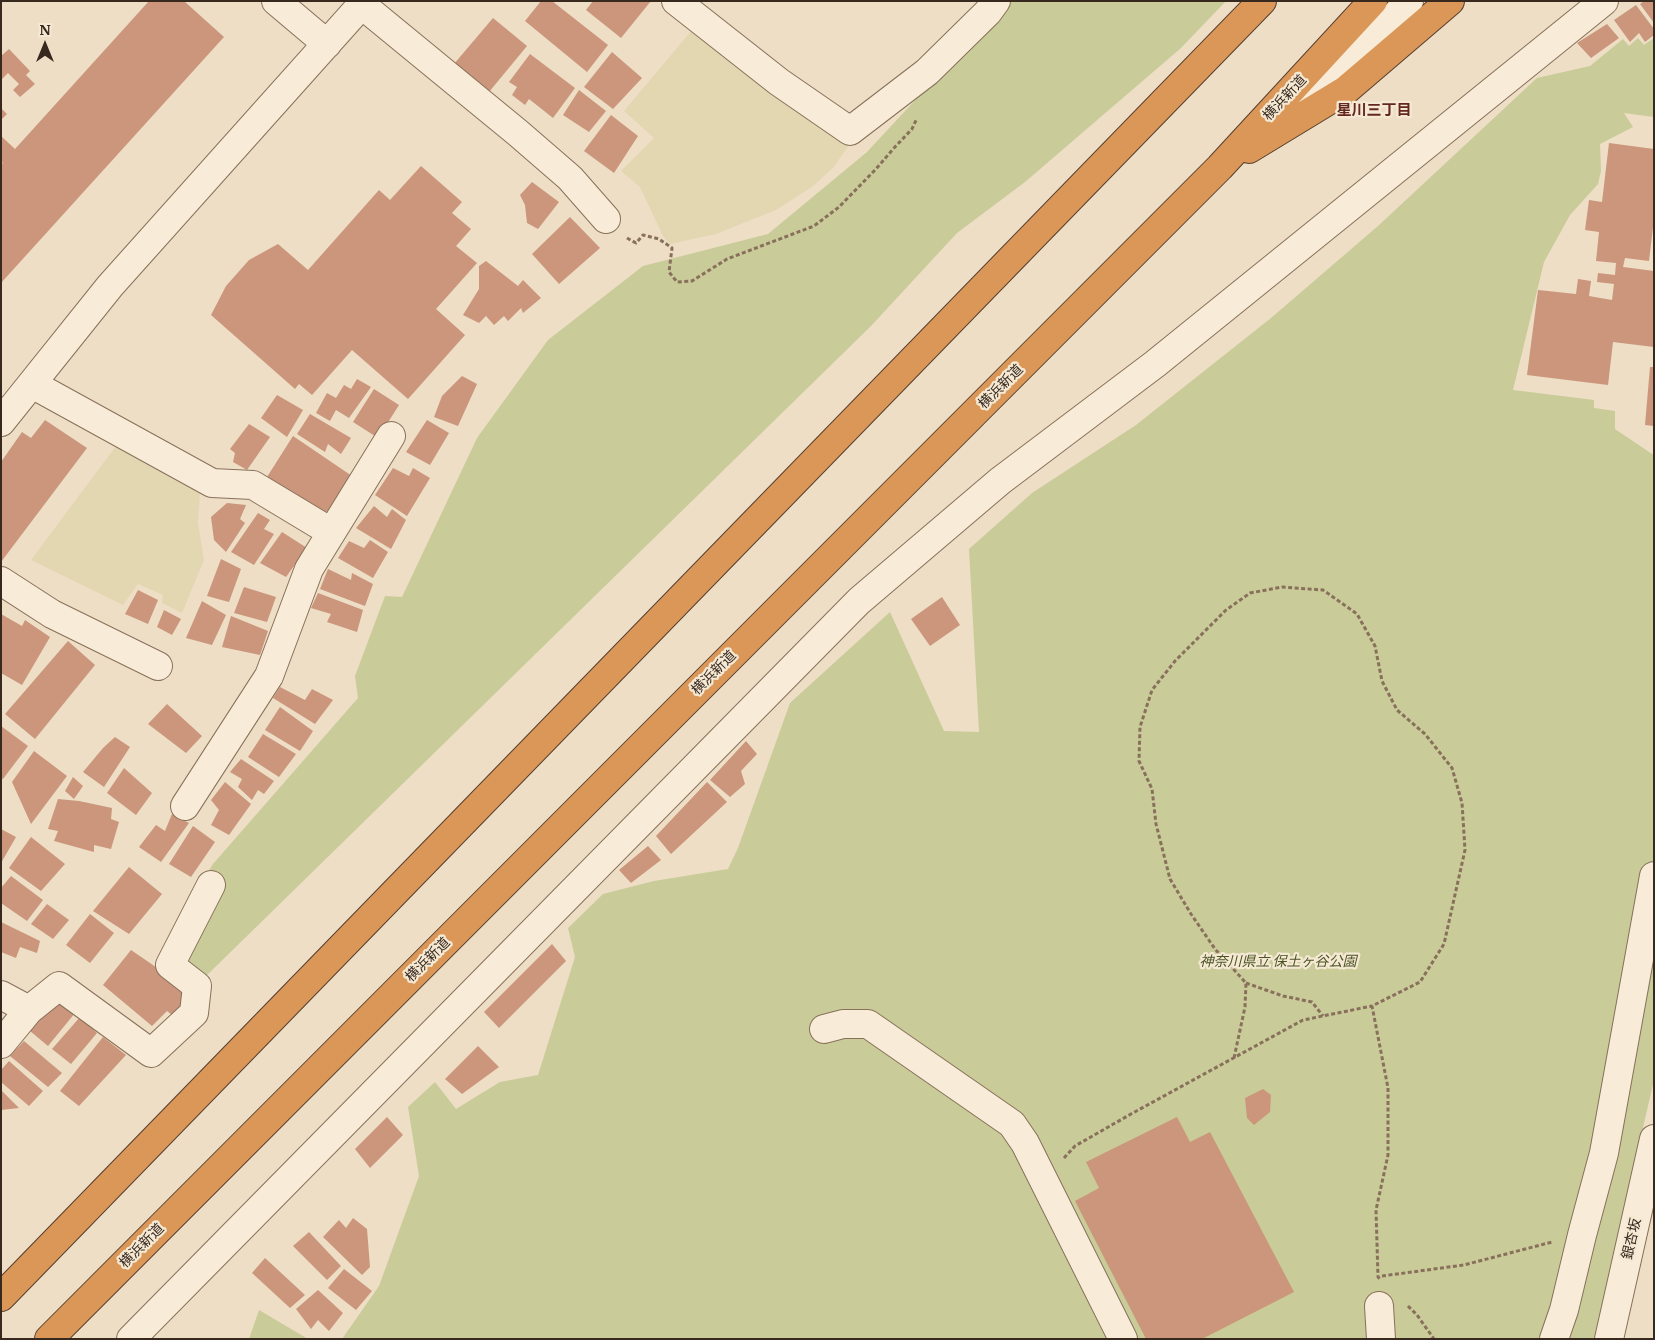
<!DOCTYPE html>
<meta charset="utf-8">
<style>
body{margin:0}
#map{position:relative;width:1655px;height:1340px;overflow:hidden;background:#eddec5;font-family:Merriweather,serif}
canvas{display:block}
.frame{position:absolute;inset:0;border:2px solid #38291f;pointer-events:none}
.north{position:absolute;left:20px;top:20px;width:50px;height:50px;-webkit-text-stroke:4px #f5e9d4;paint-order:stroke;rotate:0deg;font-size:14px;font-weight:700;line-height:20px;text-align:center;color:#38291f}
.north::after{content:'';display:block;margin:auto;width:18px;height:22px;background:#38291f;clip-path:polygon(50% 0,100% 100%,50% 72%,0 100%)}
</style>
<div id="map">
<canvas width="1655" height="1340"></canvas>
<div class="frame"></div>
<div class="north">N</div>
</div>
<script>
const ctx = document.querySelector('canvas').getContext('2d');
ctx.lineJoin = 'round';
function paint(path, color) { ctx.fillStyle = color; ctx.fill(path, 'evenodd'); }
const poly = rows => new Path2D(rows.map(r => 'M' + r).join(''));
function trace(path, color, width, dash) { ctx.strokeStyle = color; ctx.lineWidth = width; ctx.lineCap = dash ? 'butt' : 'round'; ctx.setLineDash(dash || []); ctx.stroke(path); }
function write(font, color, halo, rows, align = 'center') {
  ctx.font = font + ' Merriweather,"Noto Sans JP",serif'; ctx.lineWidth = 4.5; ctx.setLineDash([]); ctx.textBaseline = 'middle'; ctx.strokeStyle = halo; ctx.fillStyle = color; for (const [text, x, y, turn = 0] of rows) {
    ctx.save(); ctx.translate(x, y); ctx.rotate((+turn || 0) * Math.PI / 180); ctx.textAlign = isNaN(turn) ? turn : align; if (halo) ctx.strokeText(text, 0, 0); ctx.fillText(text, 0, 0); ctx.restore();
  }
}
paint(poly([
 [697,24,852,141,833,168,812,187,776,210,716,234,670,244,663,236,640,187,621,171,654,138,624,111],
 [116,446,200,493,198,523,204,560,182,613,162,603,163,595,138,584,123,605,31,560]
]), '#e3d7b2');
paint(poly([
 [1007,1,1226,1,1181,48,1025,182,957,233,871,326,204,978,189,965,186,952,224,889,207,874,213,864,358,698,355,676,385,596,402,597,477,438,548,340,643,266,768,234,867,152],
 [1638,38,1644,45,1654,38,1654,117,1624,113,1633,127,1600,144,1601,171,1598,184,1570,215,1544,262,1513,390,1594,400,1594,408,1615,411,1615,429,1652,454,1654,454,1654,1080,1623,1214,1598,1339,342,1339,379,1286,419,1176,408,1107,435,1082,456,1109,500,1082,538,1075,575,957,568,928,603,894,654,881,728,869,738,848,790,703,890,612,944,731,979,732,969,549,1032,493,1136,425,1271,318,1378,226,1537,78,1590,66,1623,39,1629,46],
 [259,1310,308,1339,249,1339]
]), '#c9cb99');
paint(poly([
 [149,1,184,1,224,37,1,283,1,164,3,163,1,161,1,136,15,149],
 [541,1,552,1,608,45,587,72,525,21],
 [593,1,651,1,621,38,586,10],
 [1644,1,1654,1,1654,23,1640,4],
 [1636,5,1654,29,1654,35,1645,42,1639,33,1630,42,1614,20],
 [493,18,527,46,489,92,454,64],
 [1607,24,1619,38,1591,58,1577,43],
 [9,49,30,71,26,75,35,84,20,97,13,90,19,84,8,73,1,80,1,56],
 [612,52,642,78,613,109,584,87],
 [530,54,575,88,553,118,529,99,525,105,512,95,517,87,509,82],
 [579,90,606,111,589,132,563,115],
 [1,108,7,114,1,120],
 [611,115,638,136,614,173,584,151],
 [1609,143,1654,149,1654,219,1649,261,1625,258,1623,267,1654,271,1654,347,1613,342,1608,385,1527,375,1538,290,1576,294,1578,279,1591,281,1589,296,1612,300,1614,284,1597,282,1598,273,1615,275,1616,263,1596,261,1599,232,1585,230,1589,200,1602,202],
 [421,166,462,202,452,213,471,229,456,246,477,263,436,309,465,335,408,399,352,350,312,395,299,384,295,389,211,315,226,286,249,260,278,244,308,270,379,190,390,200],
 [532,182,559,202,538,229,527,223,525,205,520,195],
 [570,217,600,248,559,284,532,254],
 [486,261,518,286,523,280,541,298,523,313,521,308,508,321,504,316,494,325,486,316,479,323,463,315,479,289,479,266],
 [1650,367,1654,367,1654,426,1645,425],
 [462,376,477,384,458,426,434,417,442,396],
 [357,379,371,387,349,418,336,410,330,421,316,413,327,393,336,398,344,385,351,389],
 [374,389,399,405,378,438,353,422],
 [277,395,303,410,287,437,261,418],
 [310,414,351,438,341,454,328,444,325,452,297,434],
 [45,420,87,448,1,562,1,462,22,432,31,438],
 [427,420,449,433,430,465,406,452],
 [249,424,270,437,247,470,233,462,235,453,230,449],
 [293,436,352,476,333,509,320,514,267,477],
 [393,468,409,476,413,468,430,478,407,516,375,495],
 [227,503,246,505,240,519,245,523,226,552,214,540,211,517],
 [374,506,387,517,392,509,406,520,391,549,356,528],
 [258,513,270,520,264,529,274,534,254,565,231,552],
 [282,532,307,548,286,577,260,563],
 [370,540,388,552,373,578,338,558,349,541,364,548],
 [221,559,241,569,229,602,207,596],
 [328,569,351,580,352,573,373,584,365,606,320,589],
 [244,587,276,597,267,622,234,613],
 [138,590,158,600,148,624,125,614],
 [318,593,363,610,357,632,327,622,331,614,311,608],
 [942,597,960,625,930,646,911,619],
 [202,601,226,615,212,645,186,638],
 [164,610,181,619,172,635,157,627],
 [1,614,22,626,25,620,50,637,22,685,1,673],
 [231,616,268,631,260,655,222,647],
 [68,641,95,665,35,739,5,714],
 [280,687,305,700,312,689,333,700,315,724,273,698],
 [167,704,202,736,186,753,148,724],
 [280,707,313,731,300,751,265,730],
 [1,726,28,746,3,779,1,778],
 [263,734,296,754,279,777,248,757],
 [115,737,130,747,104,787,83,772,103,748],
 [746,741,757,754,741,771,745,784,730,797,710,780],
 [34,751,67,776,31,824,12,782],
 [241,759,274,781,264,794,258,790,252,800,238,787,242,779,230,772],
 [124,768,152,793,136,815,107,793],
 [73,777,83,786,74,799,65,791],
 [225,782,251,804,229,835,211,825,219,810,211,800],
 [707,782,727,802,671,854,656,836],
 [58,799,79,801,112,808,111,819,119,822,111,849,94,845,94,852,54,841,58,831,48,829],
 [172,814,189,823,161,862,139,847,156,825,165,831],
 [193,826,215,842,191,877,169,864],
 [1,829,16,837,1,863],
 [31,837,65,864,41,891,9,868],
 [648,846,661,860,631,883,619,870],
 [129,867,162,894,129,934,93,911],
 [11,876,43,900,27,921,1,903,1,888],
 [47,904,69,920,53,939,31,924],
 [90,914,114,933,90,963,66,945],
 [1,922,40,941,37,953,20,947,16,958,1,952],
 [552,944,566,961,499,1028,484,1012],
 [131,950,185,987,186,1002,172,1015,167,1011,152,1026,103,985],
 [59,998,75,1013,48,1046,30,1031],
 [80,1017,97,1033,71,1064,52,1049],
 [103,1037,126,1055,79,1106,60,1091],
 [24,1041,62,1073,48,1087,10,1056],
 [478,1046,499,1067,462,1094,445,1079],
 [9,1061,43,1091,29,1106,1,1082,1,1070],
 [1263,1089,1271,1095,1270,1112,1254,1125,1247,1118,1245,1098],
 [1,1090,19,1108,1,1110],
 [387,1117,403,1135,370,1168,355,1149],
 [1177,1117,1190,1142,1210,1132,1294,1292,1202,1339,1146,1339,1075,1201,1099,1188,1086,1162],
 [353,1218,367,1229,370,1267,362,1275,323,1237,339,1220,346,1228],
 [309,1232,341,1266,327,1280,293,1246],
 [265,1258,305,1295,290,1308,252,1273],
 [344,1269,372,1291,356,1310,328,1288],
 [318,1290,343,1313,329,1331,318,1320,311,1329,296,1309]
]), '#cb967b');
const minor = poly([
 [276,1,327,44],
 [676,1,779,82,850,131,927,72,988,12,996,1],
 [362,5,518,133,570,178,606,219],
 [1307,109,1409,1],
 [32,384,212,483,253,485,331,532],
 [1,422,110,286,365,1],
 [1,581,52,614,158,666],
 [185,806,269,676,309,569,391,436],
 [1,995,29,1010],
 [824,1029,843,1024,868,1024,1012,1124,1025,1143,1123,1339],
 [1,1044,29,1010,59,986,151,1053,194,1013,197,986,170,965,211,885],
 [1379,1306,1381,1339],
 [131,1339,859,601,1000,481,1155,364,1604,1],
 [1554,1339,1564,1310,1582,1235,1604,1153,1654,876],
 [1609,1339,1654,1139]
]);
const highway = poly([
 [1249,149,1346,90,1450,1],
 [1,1297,1262,1],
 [49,1339,1220,167,1373,1]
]);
trace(minor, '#88705b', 30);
trace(highway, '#563e2f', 30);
trace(poly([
 [627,238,636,243,643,235,659,239,672,248,669,272,677,282,692,281,727,259,814,226,839,207,876,169,894,148,912,129,917,118],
 [1246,983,1283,996,1312,1002,1323,1016],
 [1234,1058,1245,1007,1246,983,1215,949,1191,914,1170,879,1156,824,1152,789,1139,761,1140,727,1152,690,1175,661,1226,610,1250,593,1282,587,1323,590,1357,614,1375,646,1382,681,1397,710,1425,734,1452,768,1462,803,1465,850,1444,944,1420,982,1372,1006,1388,1088,1388,1155,1376,1210,1378,1277,1380,1279],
 [1064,1158,1075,1146,1131,1114,1303,1020,1372,1006],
 [1382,1276,1464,1265,1552,1242],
 [1408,1306,1417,1315,1434,1339]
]), '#88705b', 3, [4, 2.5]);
trace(minor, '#f8ecd8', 28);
trace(highway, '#da9757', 28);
write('14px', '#38291f', '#f5e9d4', [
 ["横浜新道",1285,98,-47],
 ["横浜新道",1001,387,-45],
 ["横浜新道",714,673,-45],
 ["横浜新道",428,960,-45],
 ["銀杏坂",1632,1239,-77],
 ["横浜新道",142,1246,-45]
]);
write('italic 14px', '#4c5426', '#f5e9d4', [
 ["神奈川県立 保土ヶ谷公園",1278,962]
]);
write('bold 15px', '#64281f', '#f5e9d4', [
 ["星川三丁目",1374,111]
]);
</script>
